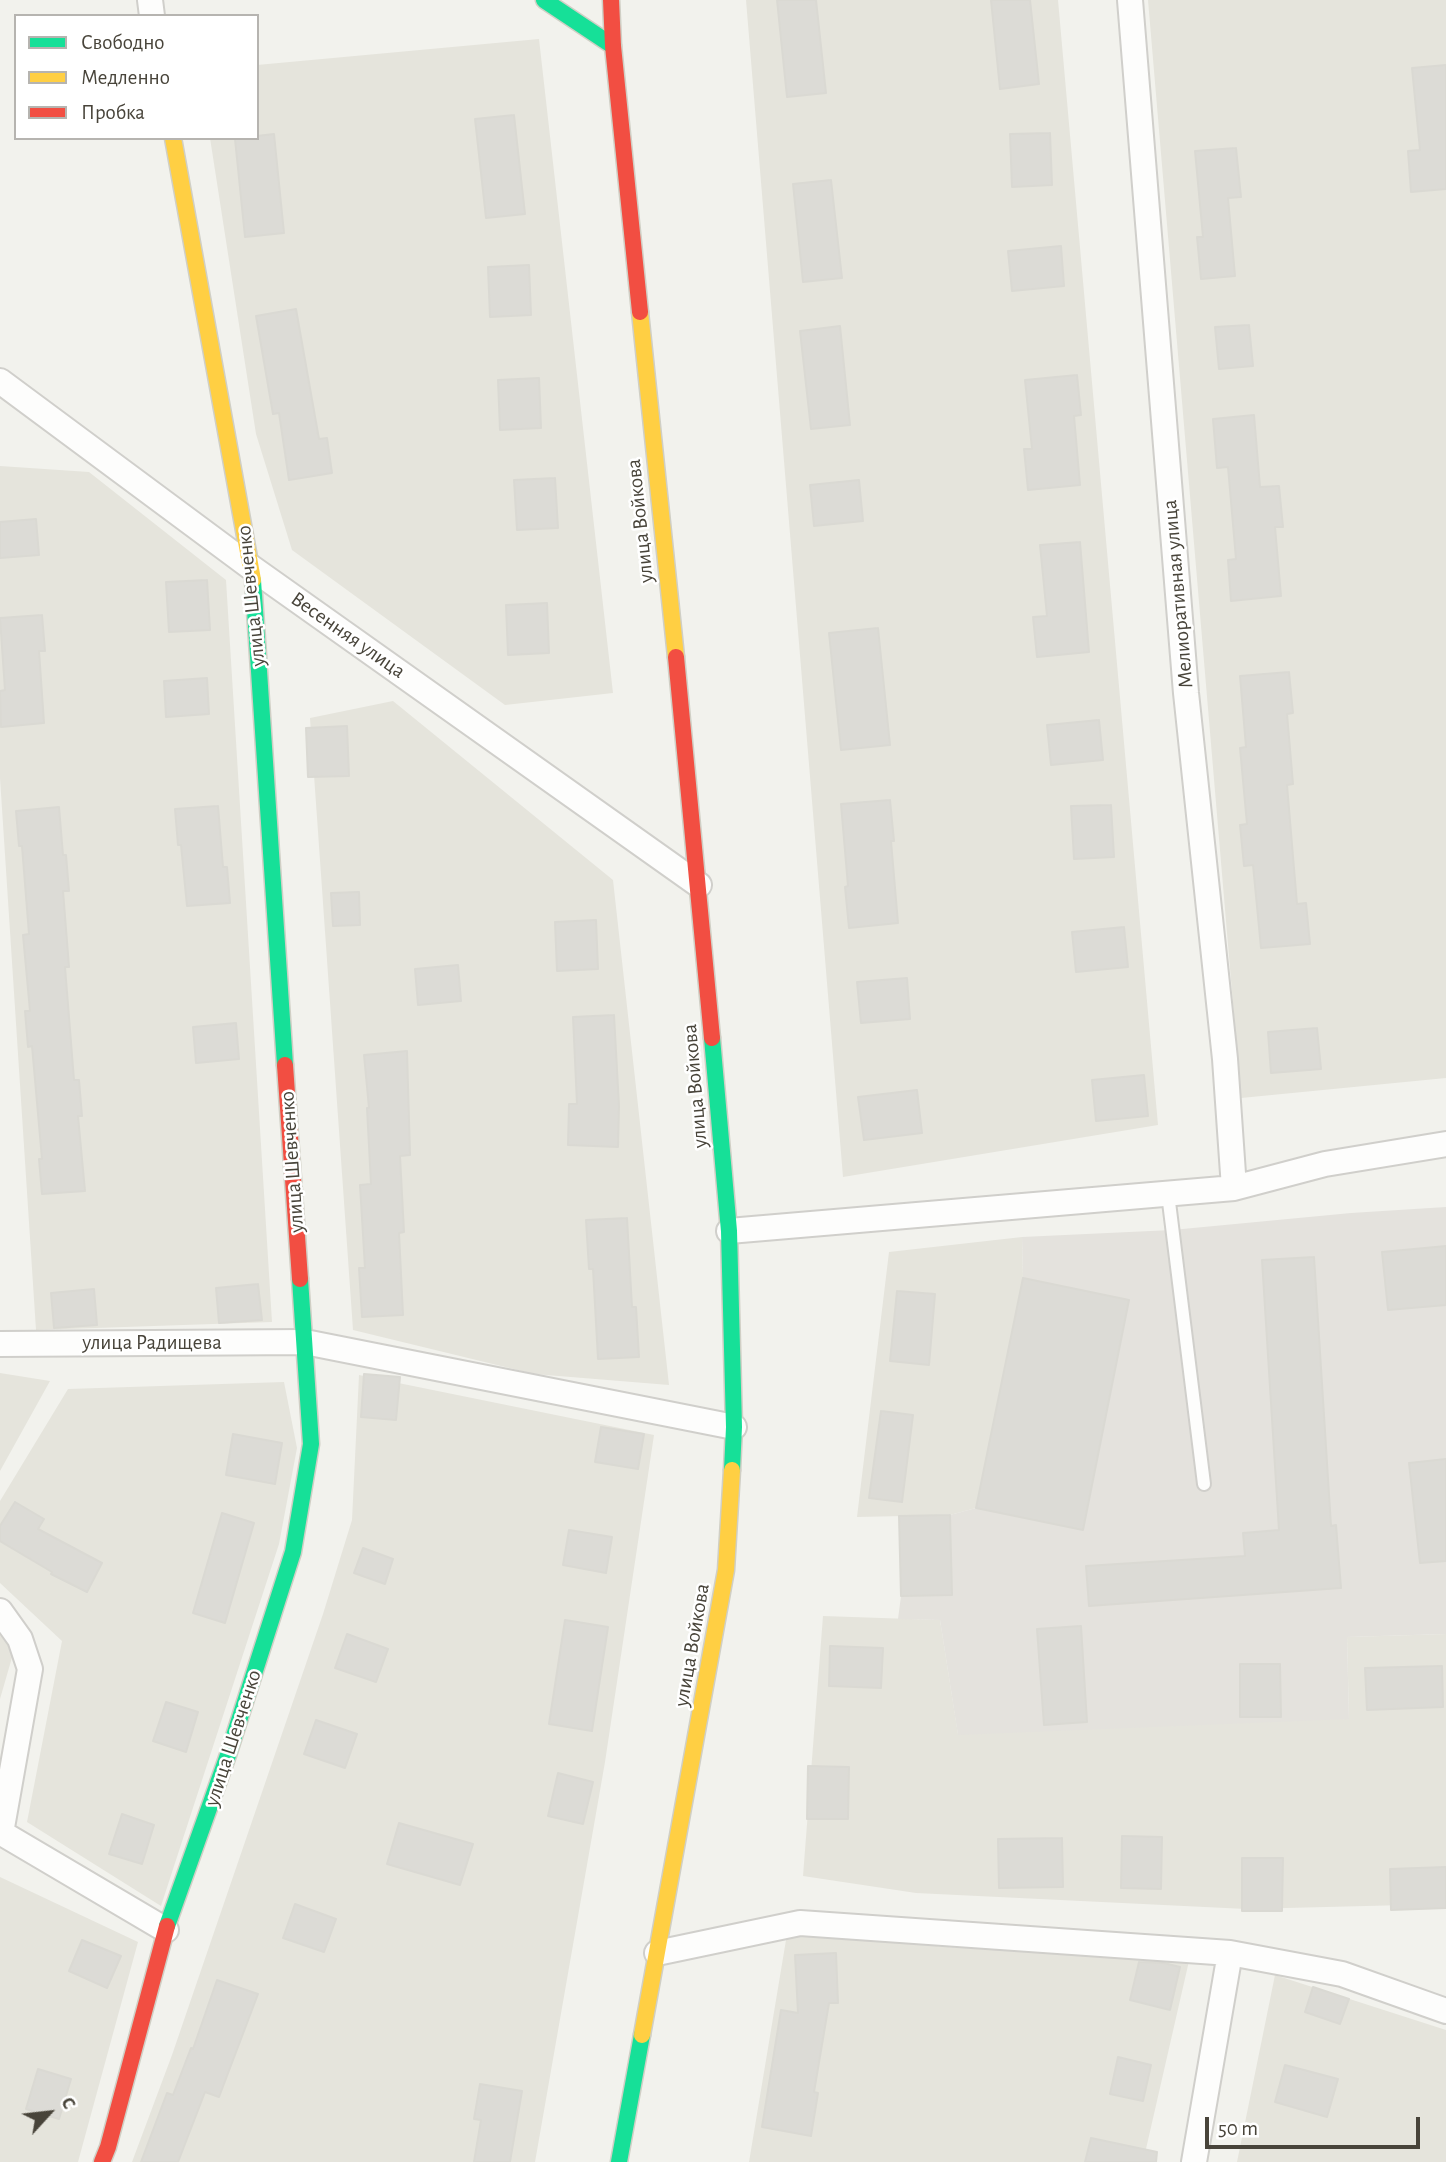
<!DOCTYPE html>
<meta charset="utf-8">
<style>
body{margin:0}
#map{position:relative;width:1446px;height:2162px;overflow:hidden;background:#f2f2ed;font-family:"Alegreya Sans",sans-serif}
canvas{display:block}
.legend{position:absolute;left:14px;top:14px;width:245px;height:126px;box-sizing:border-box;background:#fff;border:2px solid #b6b4b0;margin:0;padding:9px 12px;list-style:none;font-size:21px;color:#48443a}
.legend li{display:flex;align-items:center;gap:14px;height:35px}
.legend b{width:35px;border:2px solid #b6b4b0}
.north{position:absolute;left:14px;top:2078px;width:70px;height:70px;-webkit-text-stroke:5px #fff;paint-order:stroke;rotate:63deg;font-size:19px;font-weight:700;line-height:28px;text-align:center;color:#48443a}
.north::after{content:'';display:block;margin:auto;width:24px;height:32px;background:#48443a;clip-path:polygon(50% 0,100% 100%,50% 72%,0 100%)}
.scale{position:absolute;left:1205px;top:2117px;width:215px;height:32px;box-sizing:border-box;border:4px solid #48443a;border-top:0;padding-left:9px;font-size:21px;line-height:24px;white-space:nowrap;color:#48443a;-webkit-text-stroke:5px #fff;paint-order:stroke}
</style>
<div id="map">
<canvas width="1446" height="2162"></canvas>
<ul class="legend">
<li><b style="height:9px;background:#16e098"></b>Свободно</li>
<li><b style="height:9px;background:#ffcf43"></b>Медленно</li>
<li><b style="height:9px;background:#f24e42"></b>Пробка</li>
</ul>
<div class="north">С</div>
<div class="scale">50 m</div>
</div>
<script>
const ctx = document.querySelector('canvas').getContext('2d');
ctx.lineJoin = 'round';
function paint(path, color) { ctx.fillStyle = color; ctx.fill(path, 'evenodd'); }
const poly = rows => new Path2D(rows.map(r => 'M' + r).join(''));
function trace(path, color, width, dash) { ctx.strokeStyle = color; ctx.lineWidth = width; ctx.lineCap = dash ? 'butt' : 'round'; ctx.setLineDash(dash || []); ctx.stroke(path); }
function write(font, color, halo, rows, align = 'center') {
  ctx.font = font + ' "Alegreya Sans",sans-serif'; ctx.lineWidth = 5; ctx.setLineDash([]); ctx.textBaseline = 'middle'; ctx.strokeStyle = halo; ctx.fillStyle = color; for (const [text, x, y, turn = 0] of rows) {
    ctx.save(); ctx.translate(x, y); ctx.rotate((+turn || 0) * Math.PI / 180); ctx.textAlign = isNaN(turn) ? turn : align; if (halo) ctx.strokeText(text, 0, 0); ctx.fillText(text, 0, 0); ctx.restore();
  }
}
paint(poly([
 [746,0,1058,0,1158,1125,843,1177],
 [1148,0,1446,0,1446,1078,1241,1098],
 [539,39,613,693,505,705,292,550,256,434,210,138,257,138,257,65],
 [0,466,89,472,226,580,272,1322,36,1330,0,778],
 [393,701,613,880,669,1385,534,1374,353,1330,310,718],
 [1022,1237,1023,1278,976,1508,950,1515,857,1517,889,1252],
 [0,1373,50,1381,0,1471],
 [359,1375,654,1435,605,1762,535,2162,132,2162,172,2055,323,1614,352,1520],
 [284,1382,297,1448,279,1544,161,1906,27,1822,62,1641,0,1583,0,1501,68,1389],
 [823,1616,940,1620,958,1734,1349,1718,1347,1637,1446,1634,1446,1904,1246,1909,916,1893,803,1876],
 [0,1627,13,1654,0,1699],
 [0,1877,138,1942,78,2162,0,2162],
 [787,1934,948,1947,1189,1961,1143,2162,749,2162],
 [1275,1975,1446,2030,1446,2162,1237,2162]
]), '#e5e4dc');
paint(poly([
 [1446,1207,1446,1634,1347,1637,1349,1719,958,1735,940,1620,898,1619,901,1596,899,1516,950,1515,976,1508,1023,1278,1022,1237,1172,1230,1351,1213]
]), '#e4e2dd');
const building = poly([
 [777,0,816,0,826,93,787,97,777,0],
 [991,0,1030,0,1039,84,1000,89,991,0],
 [1446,65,1446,189,1411,192,1408,151,1420,150,1412,68,1446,65],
 [514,115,525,214,486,218,475,119,514,115],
 [1050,133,1052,185,1012,187,1010,134,1050,133],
 [274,134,284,233,245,237,235,139,257,138,257,136,274,134],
 [1236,148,1241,197,1228,198,1235,276,1201,279,1197,237,1203,237,1195,151,1236,148],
 [831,180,842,278,803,282,793,184,831,180],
 [1061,246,1064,286,1012,291,1008,251,1061,246],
 [529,265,531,315,490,317,488,267,529,265],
 [296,309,319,439,327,438,332,473,289,480,279,413,273,414,256,316,296,309],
 [1249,325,1253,366,1219,369,1215,327,1249,325],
 [840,326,850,425,811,429,800,331,840,326],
 [1077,375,1081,415,1074,416,1080,485,1028,490,1024,449,1032,449,1025,380,1077,375],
 [539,378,541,428,500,430,498,380,539,378],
 [1254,415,1260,487,1279,486,1283,527,1275,527,1281,596,1231,601,1228,560,1236,559,1228,467,1217,468,1213,419,1254,415],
 [555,478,558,528,517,530,514,480,555,478],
 [859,480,863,521,814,526,810,485,859,480],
 [36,519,39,555,0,558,0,522,36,519],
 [1080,542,1089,652,1037,657,1033,617,1047,616,1040,545,1080,542],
 [207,580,210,630,169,632,166,582,207,580],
 [547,603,549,653,508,655,506,605,547,603],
 [42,615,45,651,39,651,44,723,1,727,0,691,5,690,0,618,42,615],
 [878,628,890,745,841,750,829,633,878,628],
 [1289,672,1293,713,1287,714,1293,784,1287,785,1297,904,1306,903,1310,944,1261,948,1253,865,1244,866,1240,825,1247,824,1240,748,1246,747,1240,676,1289,672],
 [207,678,209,714,166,717,164,681,207,678],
 [1099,720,1103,760,1051,765,1047,725,1099,720],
 [347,726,349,776,308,777,306,728,347,726],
 [890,800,894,841,891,841,898,923,849,928,845,887,848,886,841,804,890,800],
 [1111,805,1114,857,1074,859,1071,806,1111,805],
 [218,806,223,867,227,867,230,903,187,906,181,845,178,845,175,809,218,806],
 [59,807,63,855,66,855,69,891,63,891,69,967,65,967,74,1080,79,1080,82,1116,78,1116,85,1191,42,1194,39,1159,42,1159,32,1046,28,1047,25,1011,30,1011,23,935,29,934,22,846,19,846,16,811,59,807],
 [359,892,360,925,333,926,331,893,359,892],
 [596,920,598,969,557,971,555,922,596,920],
 [1124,927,1128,967,1076,972,1072,932,1124,927],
 [458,965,461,1001,418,1005,415,969,458,965],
 [907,978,910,1019,861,1023,857,982,907,978],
 [614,1015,619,1106,618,1147,568,1145,569,1104,577,1104,573,1017,614,1015],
 [236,1023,239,1059,196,1063,193,1027,236,1023],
 [1317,1028,1321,1069,1271,1073,1268,1032,1317,1028],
 [407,1051,410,1155,400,1156,404,1232,399,1233,403,1315,362,1317,359,1268,365,1268,360,1185,371,1184,367,1108,369,1108,364,1055,407,1051],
 [1144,1075,1148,1116,1096,1121,1092,1080,1144,1075],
 [917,1090,922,1133,864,1140,858,1097,917,1090],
 [627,1218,632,1307,636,1307,639,1357,598,1359,593,1269,589,1269,586,1220,627,1218],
 [1446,1246,1446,1305,1388,1310,1382,1252,1446,1246],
 [1314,1257,1331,1526,1336,1525,1341,1588,1089,1606,1086,1566,1245,1556,1243,1533,1279,1530,1262,1260,1314,1257],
 [1023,1278,1129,1300,1083,1530,976,1508,1023,1278],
 [258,1284,262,1320,219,1323,216,1288,258,1284],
 [94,1289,97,1325,54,1328,51,1293,94,1289],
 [897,1291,935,1294,929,1365,890,1361,897,1291],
 [364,1374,400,1377,396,1420,361,1417,364,1374],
 [881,1411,913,1415,902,1502,869,1498,881,1411],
 [601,1427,644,1434,638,1469,595,1462,601,1427],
 [233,1434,282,1443,275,1484,226,1475,233,1434],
 [1446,1459,1446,1561,1420,1563,1409,1463,1446,1459],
 [15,1502,44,1519,38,1529,102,1563,87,1592,51,1574,52,1572,0,1541,0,1526,15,1502],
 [222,1513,254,1523,225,1623,193,1613,222,1513],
 [950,1515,952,1595,901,1596,899,1516,950,1515],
 [569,1530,612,1537,606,1573,563,1565,569,1530],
 [363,1548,393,1559,385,1584,354,1573,363,1548],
 [565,1620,608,1627,592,1731,549,1724,565,1620],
 [1081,1626,1087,1722,1044,1725,1037,1629,1081,1626],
 [347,1634,388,1649,376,1682,335,1668,347,1634],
 [830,1646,883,1648,881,1688,829,1686,830,1646],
 [1240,1664,1280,1664,1281,1717,1240,1717,1240,1664],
 [1442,1666,1443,1707,1367,1710,1365,1668,1442,1666],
 [166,1702,198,1712,186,1752,153,1741,166,1702],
 [316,1720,357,1734,345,1768,304,1754,316,1720],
 [808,1766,849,1767,848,1819,807,1819,808,1766],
 [558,1773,593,1782,583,1824,548,1816,558,1773],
 [122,1814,154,1825,142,1864,109,1854,122,1814],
 [399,1823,473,1844,460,1885,387,1864,399,1823],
 [1122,1836,1162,1837,1161,1889,1121,1888,1122,1836],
 [1062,1838,1063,1887,999,1888,998,1839,1062,1838],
 [1242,1858,1283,1858,1282,1911,1242,1911,1242,1858],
 [1446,1867,1446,1908,1391,1910,1390,1869,1446,1867],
 [295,1904,336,1919,324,1952,283,1938,295,1904],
 [82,1940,121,1956,107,1988,69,1971,82,1940],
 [836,1953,838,2003,829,2003,814,2092,818,2093,811,2136,762,2127,781,2010,798,2013,795,1955,836,1953],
 [1139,1962,1164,1963,1180,1967,1170,2010,1130,2000,1139,1962],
 [217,1980,258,1994,219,2097,205,2092,178,2162,141,2162,167,2093,173,2095,191,2048,193,2049,217,1980],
 [1313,1987,1349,1999,1340,2024,1305,2012,1313,1987],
 [1118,2057,1151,2065,1143,2101,1110,2094,1118,2057],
 [1285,2065,1338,2079,1327,2117,1275,2102,1285,2065],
 [38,2069,71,2079,59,2119,26,2109,38,2069],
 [480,2084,522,2091,510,2162,474,2162,481,2120,474,2119,480,2084],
 [1091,2138,1157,2152,1156,2162,1085,2162,1091,2138]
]);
paint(building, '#dcdbd6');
trace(building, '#dad9d3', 2);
const lane = poly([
 [1168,1194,1204,1484]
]);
const street = poly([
 [150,0,152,16],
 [1130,0,1186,693,1225,1059,1234,1188],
 [0,381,252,568,699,885],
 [729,1231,1234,1188,1325,1164,1446,1144],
 [0,1344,305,1342,734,1427],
 [0,1611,20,1639,30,1669,1,1833],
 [0,1832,166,1930],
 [657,1953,800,1923,1230,1953,1342,1974,1446,2011],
 [1194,2162,1230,1953]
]);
const fast = poly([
 [544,0,613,46],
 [253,580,285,1065],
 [712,1038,729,1231,734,1427,732,1470],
 [167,1926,228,1755,293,1552,311,1444,300,1279],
 [619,2162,642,2035]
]);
const slow = poly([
 [173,138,253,580],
 [640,312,676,657],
 [642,2035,726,1570,732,1470]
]);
const jam = poly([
 [611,0,613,46,640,312],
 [676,657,712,1038],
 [285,1065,300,1279],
 [102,2162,108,2147,167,1926]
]);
trace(lane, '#d0cfcb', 16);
trace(street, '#d0cfcb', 28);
trace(fast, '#d0cfc5', 19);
trace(slow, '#d0cfc5', 19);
trace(jam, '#d0cfc5', 19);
trace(lane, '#fdfdfc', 12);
trace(street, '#fdfdfc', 24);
trace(fast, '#16e098', 16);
trace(slow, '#ffcf43', 16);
trace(jam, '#f24e42', 16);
write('21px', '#48443a', '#fff', [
 ["улица Войкова",640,521,-96],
 ["Мелиоративная улица",1178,594,-95],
 ["улица Шевченко",251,596,-96],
 ["Весенняя улица",348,635,35],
 ["улица Войкова",695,1086,-95],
 ["улица Шевченко",292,1162,-94],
 ["улица Радищева",152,1343],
 ["улица Войкова",692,1645,-80],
 ["улица Шевченко",233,1738,-72]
]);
</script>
